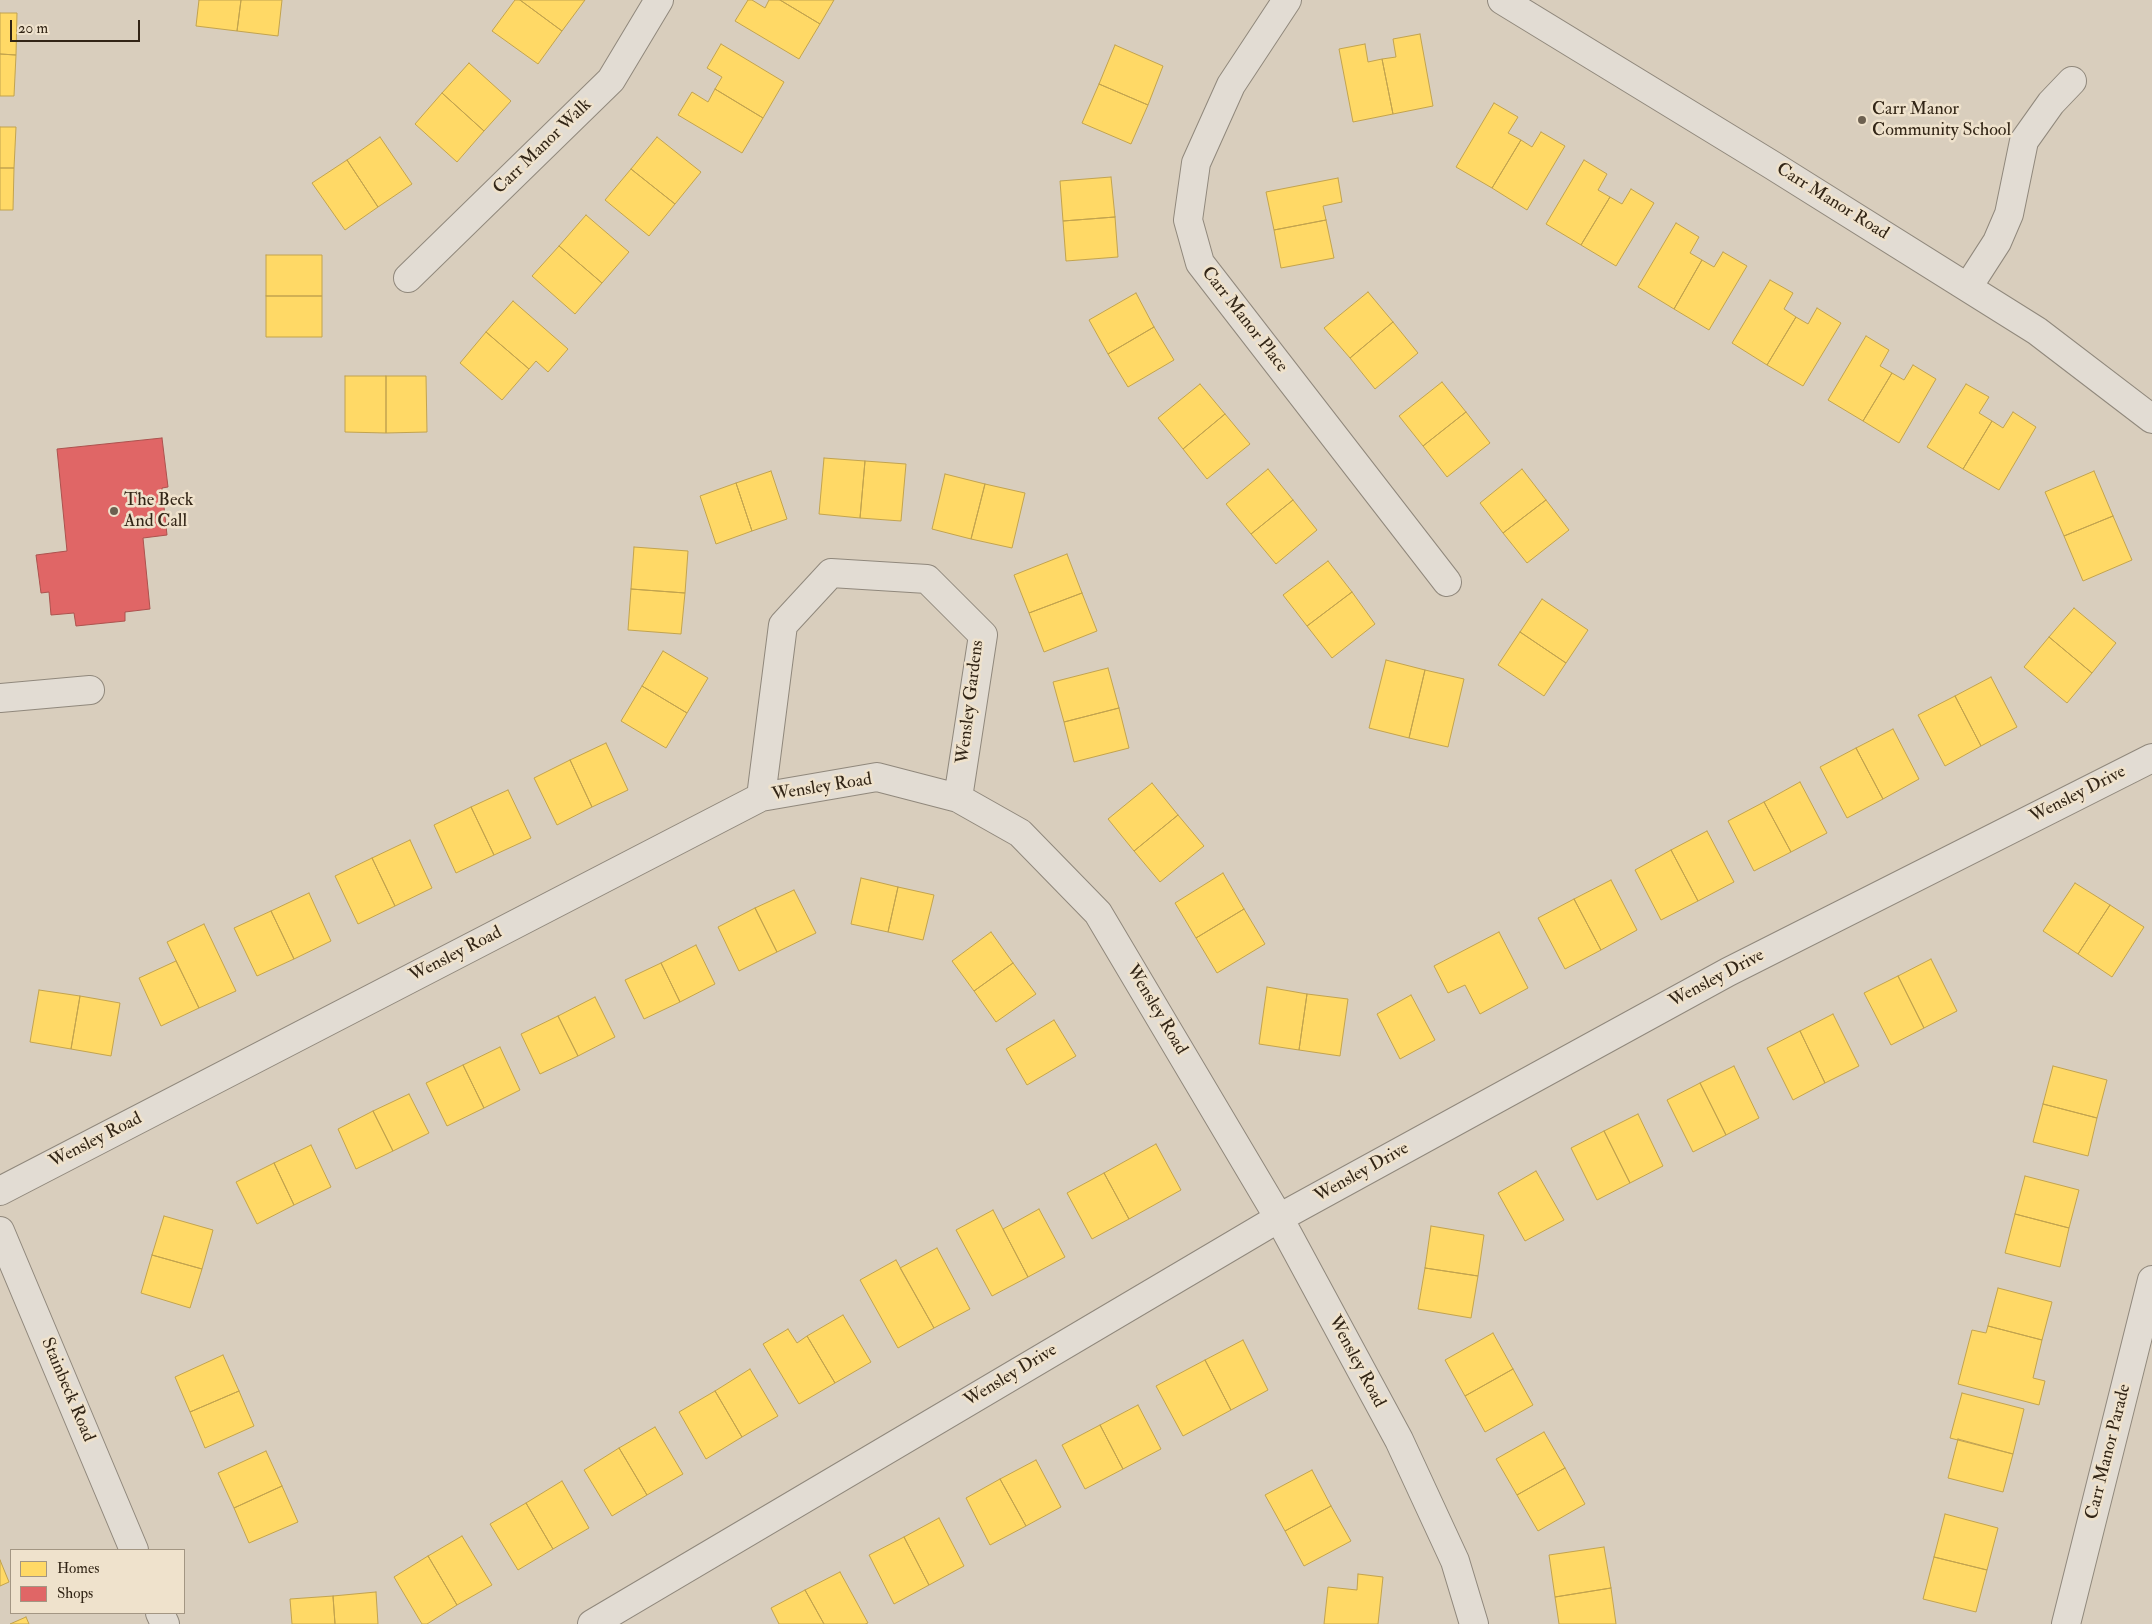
<!DOCTYPE html>
<style>
body{margin:0}
#map{position:relative;width:2152px;height:1624px;overflow:hidden;background:#d9cebd;font-family:"IM FELL Double Pica",serif}
canvas{display:block}
.legend{position:absolute;left:10px;top:1549px;width:175px;height:65px;box-sizing:border-box;background:#efe2cc;border:1px solid #a39683;margin:0;padding:6px 9px;list-style:none;font-size:15px;color:#322516}
.legend li{display:flex;align-items:center;gap:10px;height:25px}
.legend b{width:25px;border:1px solid #a39683}
.scale{position:absolute;left:10px;top:20px;width:130px;height:22px;box-sizing:border-box;border:2px solid #322516;border-top:0;padding-left:6px;font-size:15px;line-height:18px;white-space:nowrap;color:#322516;-webkit-text-stroke:4px #efe2cc;paint-order:stroke}
</style>
<div id="map">
<canvas width="2152" height="1624"></canvas>
<ul class="legend">
<li><b style="height:14px;background:#ffd966"></b>Homes</li>
<li><b style="height:14px;background:#e06666"></b>Shops</li>
</ul>
<div class="scale">20 m</div>
</div>
<script>
const ctx = document.querySelector('canvas').getContext('2d');
ctx.lineJoin = 'round';
function paint(path, color) { ctx.fillStyle = color; ctx.fill(path, 'evenodd'); }
const poly = rows => new Path2D(rows.map(r => 'M' + r).join(''));
function trace(path, color, width, dash) { ctx.strokeStyle = color; ctx.lineWidth = width; ctx.lineCap = dash ? 'butt' : 'round'; ctx.setLineDash(dash || []); ctx.stroke(path); }
function write(font, color, halo, rows, align = 'center') {
  ctx.font = font + ' "IM FELL Double Pica",serif'; ctx.lineWidth = 5; ctx.setLineDash([]); ctx.textBaseline = 'middle'; ctx.strokeStyle = halo; ctx.fillStyle = color; for (const [text, x, y, turn = 0] of rows) {
    ctx.save(); ctx.translate(x, y); ctx.rotate((+turn || 0) * Math.PI / 180); ctx.textAlign = isNaN(turn) ? turn : align; if (halo) ctx.strokeText(text, 0, 0); ctx.fillText(text, 0, 0); ctx.restore();
  }
}
const homes = poly([
 [199,0,241,0,237,31,196,26,199,0],
 [241,0,282,0,278,36,237,31,241,0],
 [515,0,520,0,562,31,538,64,492,31,515,0],
 [520,0,585,0,562,31,520,0],
 [748,0,752,0,765,8,769,0,780,0,820,24,799,59,735,21,748,0],
 [780,0,834,0,820,24,780,0],
 [0,13,17,13,16,55,0,54,0,13],
 [1420,34,1433,106,1393,114,1382,59,1396,57,1393,39,1420,34],
 [721,44,784,82,763,118,715,89,722,77,707,68,721,44],
 [1365,44,1368,62,1382,59,1393,114,1353,122,1339,49,1365,44],
 [1115,45,1163,66,1148,105,1099,84,1115,45],
 [0,54,16,55,14,96,0,96,0,54],
 [469,63,511,101,484,131,442,93,469,63],
 [1099,84,1148,105,1131,144,1082,123,1099,84],
 [715,89,763,118,742,153,678,115,692,92,708,102,715,89],
 [442,93,484,131,457,162,415,124,442,93],
 [1494,103,1518,117,1508,133,1521,140,1492,188,1456,167,1494,103],
 [0,127,16,127,14,168,0,168,0,127],
 [1541,132,1565,146,1527,210,1492,188,1521,140,1532,147,1541,132],
 [380,137,412,184,378,207,347,160,380,137],
 [657,137,701,172,675,204,631,169,657,137],
 [347,160,378,207,345,230,312,183,347,160],
 [1584,160,1607,174,1598,190,1610,197,1581,245,1546,224,1584,160],
 [0,168,14,168,13,210,0,210,0,168],
 [631,169,675,204,649,236,605,200,631,169],
 [1111,177,1115,217,1063,221,1060,181,1111,177],
 [1338,178,1342,202,1323,206,1326,220,1274,230,1266,192,1338,178],
 [1631,189,1654,203,1616,266,1581,245,1610,197,1622,204,1631,189],
 [586,215,629,252,602,283,559,246,586,215],
 [1115,217,1118,257,1066,261,1063,221,1115,217],
 [1326,220,1334,258,1281,268,1274,230,1326,220],
 [1676,223,1699,237,1690,253,1702,260,1674,309,1638,287,1676,223],
 [559,246,602,283,575,314,532,276,559,246],
 [1723,252,1747,266,1709,330,1674,309,1702,260,1714,267,1723,252],
 [266,255,322,255,322,296,266,296,266,255],
 [1770,280,1793,293,1784,309,1796,317,1767,365,1732,343,1770,280],
 [1368,292,1393,322,1350,358,1324,328,1368,292],
 [1136,293,1154,327,1108,354,1089,320,1136,293],
 [266,296,322,296,322,337,266,337,266,296],
 [513,301,568,349,548,372,536,361,529,369,486,332,513,301],
 [1817,308,1841,323,1803,386,1767,365,1796,317,1808,324,1817,308],
 [1393,322,1418,353,1375,389,1350,358,1393,322],
 [1154,327,1174,360,1128,387,1108,354,1154,327],
 [486,332,529,369,502,400,460,363,486,332],
 [1866,336,1889,350,1880,366,1892,373,1863,421,1828,400,1866,336],
 [1913,365,1936,379,1899,443,1863,421,1892,373,1904,380,1913,365],
 [345,376,386,376,386,433,345,432,345,376],
 [386,376,426,376,427,432,386,433,386,376],
 [1442,382,1466,412,1423,446,1399,416,1442,382],
 [1200,384,1225,414,1183,449,1158,418,1200,384],
 [1966,384,1989,397,1979,413,1992,421,1963,469,1927,447,1966,384],
 [1466,412,1490,443,1447,477,1423,446,1466,412],
 [2013,412,2036,427,1999,490,1963,469,1992,421,2003,428,2013,412],
 [1225,414,1250,444,1207,479,1183,449,1225,414],
 [824,458,865,461,860,518,819,514,824,458],
 [865,461,906,464,901,521,860,518,865,461],
 [1268,469,1293,500,1251,534,1226,504,1268,469],
 [1522,469,1546,500,1503,533,1480,503,1522,469],
 [771,471,787,519,752,531,736,483,771,471],
 [2094,471,2113,516,2064,536,2045,492,2094,471],
 [945,474,985,484,971,539,932,529,945,474],
 [736,483,752,531,716,544,700,496,736,483],
 [985,484,1025,493,1012,548,971,539,985,484],
 [1293,500,1317,530,1276,564,1251,534,1293,500],
 [1546,500,1569,530,1527,563,1503,533,1546,500],
 [2113,516,2132,560,2083,581,2064,536,2113,516],
 [634,547,688,551,685,593,631,589,634,547],
 [1067,554,1082,593,1029,613,1014,575,1067,554],
 [1328,561,1352,592,1307,626,1283,595,1328,561],
 [631,589,685,593,681,634,628,630,631,589],
 [1352,592,1375,624,1332,658,1307,626,1352,592],
 [1082,593,1097,631,1044,652,1029,613,1082,593],
 [1542,599,1588,630,1566,663,1520,632,1542,599],
 [2074,608,2116,643,2092,673,2049,637,2074,608],
 [1520,632,1566,663,1544,696,1498,665,1520,632],
 [2049,637,2092,673,2067,703,2024,667,2049,637],
 [663,651,708,678,687,713,642,686,663,651],
 [1386,660,1425,670,1409,738,1369,728,1386,660],
 [1108,668,1119,708,1064,722,1053,682,1108,668],
 [1425,670,1464,679,1448,747,1409,738,1425,670],
 [1991,677,2017,727,1981,746,1955,696,1991,677],
 [642,686,687,713,666,748,621,721,642,686],
 [1955,696,1981,746,1945,766,1918,715,1955,696],
 [1119,708,1129,748,1074,762,1064,722,1119,708],
 [1893,729,1919,779,1883,799,1856,748,1893,729],
 [606,743,628,790,592,807,570,760,606,743],
 [1856,748,1883,799,1847,818,1820,767,1856,748],
 [570,760,592,807,557,825,534,778,570,760],
 [1800,782,1827,833,1791,852,1764,802,1800,782],
 [1152,783,1178,815,1134,851,1108,819,1152,783],
 [508,790,531,838,494,855,471,807,508,790],
 [1764,802,1791,852,1754,871,1728,821,1764,802],
 [471,807,494,855,456,873,434,825,471,807],
 [1178,815,1204,846,1160,882,1134,851,1178,815],
 [1707,831,1734,882,1698,901,1671,850,1707,831],
 [410,840,432,888,395,906,372,858,410,840],
 [1671,850,1698,901,1661,920,1635,870,1671,850],
 [372,858,395,906,358,924,335,876,372,858],
 [1223,873,1244,909,1196,938,1175,903,1223,873],
 [861,878,898,887,888,932,851,924,861,878],
 [1611,880,1637,930,1601,950,1574,899,1611,880],
 [2075,883,2110,905,2078,954,2043,931,2075,883],
 [898,887,934,895,923,940,888,932,898,887],
 [794,890,816,933,777,952,755,908,794,890],
 [309,893,331,941,294,959,271,911,309,893],
 [1574,899,1601,950,1565,969,1538,918,1574,899],
 [2110,905,2144,927,2112,977,2078,954,2110,905],
 [755,908,777,952,739,971,718,927,755,908],
 [1244,909,1265,944,1217,973,1196,938,1244,909],
 [271,911,294,959,257,976,234,928,271,911],
 [204,924,236,991,199,1008,167,942,204,924],
 [991,932,1013,963,974,991,952,961,991,932],
 [1499,932,1528,988,1480,1014,1465,985,1448,993,1434,966,1499,932],
 [696,945,715,984,680,1002,661,963,696,945],
 [1931,959,1957,1011,1924,1028,1898,976,1931,959],
 [176,961,199,1008,161,1026,139,978,176,961],
 [661,963,680,1002,644,1019,625,980,661,963],
 [1013,963,1036,994,996,1022,974,991,1013,963],
 [1898,976,1924,1028,1891,1045,1864,993,1898,976],
 [1267,987,1307,994,1299,1050,1259,1044,1267,987],
 [39,990,80,996,71,1049,30,1042,39,990],
 [1307,994,1348,999,1340,1056,1299,1050,1307,994],
 [1411,995,1435,1040,1400,1059,1377,1014,1411,995],
 [80,996,120,1003,111,1056,71,1049,80,996],
 [595,997,615,1037,578,1056,558,1016,595,997],
 [1833,1014,1859,1066,1825,1083,1800,1031,1833,1014],
 [558,1016,578,1056,540,1074,521,1034,558,1016],
 [1054,1020,1076,1056,1027,1085,1006,1049,1054,1020],
 [1800,1031,1825,1083,1793,1100,1767,1048,1800,1031],
 [500,1047,520,1090,484,1108,463,1065,500,1047],
 [463,1065,484,1108,447,1126,426,1083,463,1065],
 [1734,1066,1759,1118,1726,1135,1700,1083,1734,1066],
 [2053,1066,2107,1080,2097,1118,2043,1104,2053,1066],
 [1700,1083,1726,1135,1693,1152,1667,1100,1700,1083],
 [409,1094,429,1133,393,1151,373,1111,409,1094],
 [2043,1104,2097,1118,2088,1156,2033,1142,2043,1104],
 [373,1111,393,1151,356,1169,338,1129,373,1111],
 [1638,1114,1663,1166,1630,1183,1604,1131,1638,1114],
 [1604,1131,1630,1183,1597,1200,1571,1148,1604,1131],
 [1156,1144,1181,1190,1129,1219,1104,1173,1156,1144],
 [311,1145,331,1187,294,1205,274,1163,311,1145],
 [274,1163,294,1205,257,1224,236,1182,274,1163],
 [1536,1171,1564,1220,1525,1241,1498,1193,1536,1171],
 [1104,1173,1129,1219,1092,1239,1067,1193,1104,1173],
 [2025,1176,2079,1190,2069,1228,2015,1214,2025,1176],
 [1039,1209,1065,1257,1028,1277,1003,1229,1039,1209],
 [993,1210,1028,1277,992,1296,956,1230,993,1210],
 [2015,1214,2069,1228,2060,1267,2005,1253,2015,1214],
 [164,1216,213,1230,202,1269,152,1255,164,1216],
 [1431,1226,1484,1235,1478,1276,1425,1268,1431,1226],
 [937,1248,970,1309,934,1328,900,1268,937,1248],
 [152,1255,202,1269,190,1308,141,1293,152,1255],
 [896,1260,934,1328,898,1348,860,1280,896,1260],
 [1425,1268,1478,1276,1471,1318,1418,1309,1425,1268],
 [1998,1288,2052,1302,2042,1340,1988,1326,1998,1288],
 [843,1315,871,1362,835,1383,807,1336,843,1315],
 [1988,1326,2042,1340,2033,1378,2045,1381,2039,1405,1958,1384,1972,1330,1986,1333,1988,1326],
 [788,1329,797,1343,807,1336,835,1383,799,1404,763,1344,788,1329],
 [1493,1333,1513,1369,1465,1396,1445,1360,1493,1333],
 [1243,1340,1268,1390,1231,1410,1205,1360,1243,1340],
 [223,1355,239,1391,190,1412,175,1377,223,1355],
 [1205,1360,1231,1410,1183,1436,1156,1386,1205,1360],
 [750,1369,778,1416,742,1437,715,1391,750,1369],
 [1513,1369,1533,1405,1485,1432,1465,1396,1513,1369],
 [239,1391,254,1426,205,1448,190,1412,239,1391],
 [715,1391,742,1437,706,1459,679,1412,715,1391],
 [1962,1393,2024,1409,2013,1454,1950,1438,1962,1393],
 [1138,1405,1161,1449,1123,1469,1100,1425,1138,1405],
 [1100,1425,1123,1469,1085,1489,1062,1445,1100,1425],
 [655,1427,683,1474,647,1495,619,1448,655,1427],
 [1544,1432,1565,1468,1517,1495,1496,1459,1544,1432],
 [1958,1439,2013,1454,2003,1492,1948,1478,1958,1439],
 [619,1448,647,1495,612,1516,584,1470,619,1448],
 [266,1451,282,1486,234,1508,218,1473,266,1451],
 [1036,1460,1061,1507,1026,1526,1000,1479,1036,1460],
 [1565,1468,1585,1504,1538,1531,1517,1495,1565,1468],
 [1312,1470,1331,1506,1285,1531,1265,1495,1312,1470],
 [1000,1479,1026,1526,990,1545,966,1498,1000,1479],
 [562,1481,589,1528,553,1549,526,1503,562,1481],
 [282,1486,298,1522,249,1543,234,1508,282,1486],
 [526,1503,553,1549,518,1570,490,1524,526,1503],
 [1331,1506,1351,1541,1304,1566,1285,1531,1331,1506],
 [1945,1514,1998,1528,1987,1570,1934,1557,1945,1514],
 [939,1518,964,1566,929,1585,904,1537,939,1518],
 [462,1536,492,1585,457,1605,428,1556,462,1536],
 [904,1537,929,1585,894,1604,869,1555,904,1537],
 [1604,1547,1611,1588,1555,1597,1549,1555,1604,1547],
 [428,1556,457,1605,427,1624,422,1624,394,1577,428,1556],
 [1934,1557,1987,1570,1976,1612,1923,1599,1934,1557],
 [0,1560,9,1582,0,1586,0,1560],
 [840,1572,868,1623,865,1624,824,1624,805,1590,840,1572],
 [1358,1574,1383,1577,1378,1624,1324,1624,1328,1587,1357,1590,1358,1574],
 [1611,1588,1616,1624,1559,1624,1555,1597,1611,1588],
 [805,1590,824,1624,779,1624,771,1608,805,1590],
 [376,1592,378,1624,335,1624,333,1596,376,1592],
 [333,1596,335,1624,292,1624,290,1599,333,1596],
 [26,1617,29,1624,10,1624,26,1617]
]);
paint(homes, '#ffd966');
trace(homes, '#c2a34e', 1);
const shops = poly([
 [162,438,168,487,162,488,167,535,143,538,150,609,125,612,125,621,76,626,74,613,51,615,49,592,41,593,36,555,67,551,57,449,162,438]
]);
paint(shops, '#e06666');
trace(shops, '#ac524e', 1);
const minor = poly([
 [1287,0,1231,85,1196,163,1188,220,1200,263,1447,582],
 [1502,0,1772,165,2037,331,2152,419],
 [408,278,611,80,659,0],
 [1968,287,1997,242,2009,214,2024,141,2051,103,2072,81],
 [0,698,90,690],
 [761,797,783,625,831,573,927,579,983,635,958,798],
 [0,1191,761,797,877,777,958,798,1020,833,1098,913,1279,1218,1399,1440,1455,1561,1474,1624],
 [0,1231,134,1550],
 [160,1613,165,1624],
 [592,1624,1279,1218,1728,972,2152,758],
 [2066,1624,2152,1280]
]);
trace(minor, '#90887c', 30);
trace(minor, '#e2dcd3', 28);
for (const [x, y, r, color] of [
 [1862,120,5,"#6c6050"],
 [114,511,5,"#6c6050"]
]) { const dot = new Path2D(); dot.arc(x, y, r, 0, 2 * Math.PI); ctx.fillStyle = color; ctx.fill(dot); trace(dot, '#efe2cc', 2); }
write('18px', '#322516', '#efe2cc', [
 ["Carr Manor",1872,110],
 ["Community School",1872,131],
 ["The Beck",124,501],
 ["And Call",124,522]
], 'left');
write('18px', '#322516', '#efe2cc', [
 ["Carr Manor Walk",543,147,-44],
 ["Carr Manor Road",1832,202,32],
 ["Carr Manor Place",1244,320,52],
 ["Wensley Gardens",971,702,-83],
 ["Wensley Road",822,788,-9],
 ["Wensley Drive",2078,795,-27],
 ["Wensley Road",456,955,-27],
 ["Wensley Drive",1717,979,-28],
 ["Wensley Road",1156,1010,59],
 ["Wensley Road",96,1141,-27],
 ["Wensley Drive",1362,1173,-29],
 ["Wensley Road",1356,1362,62],
 ["Wensley Drive",1011,1376,-31],
 ["Stainbeck Road",67,1390,67],
 ["Carr Manor Parade",2109,1452,-76]
]);
</script>
